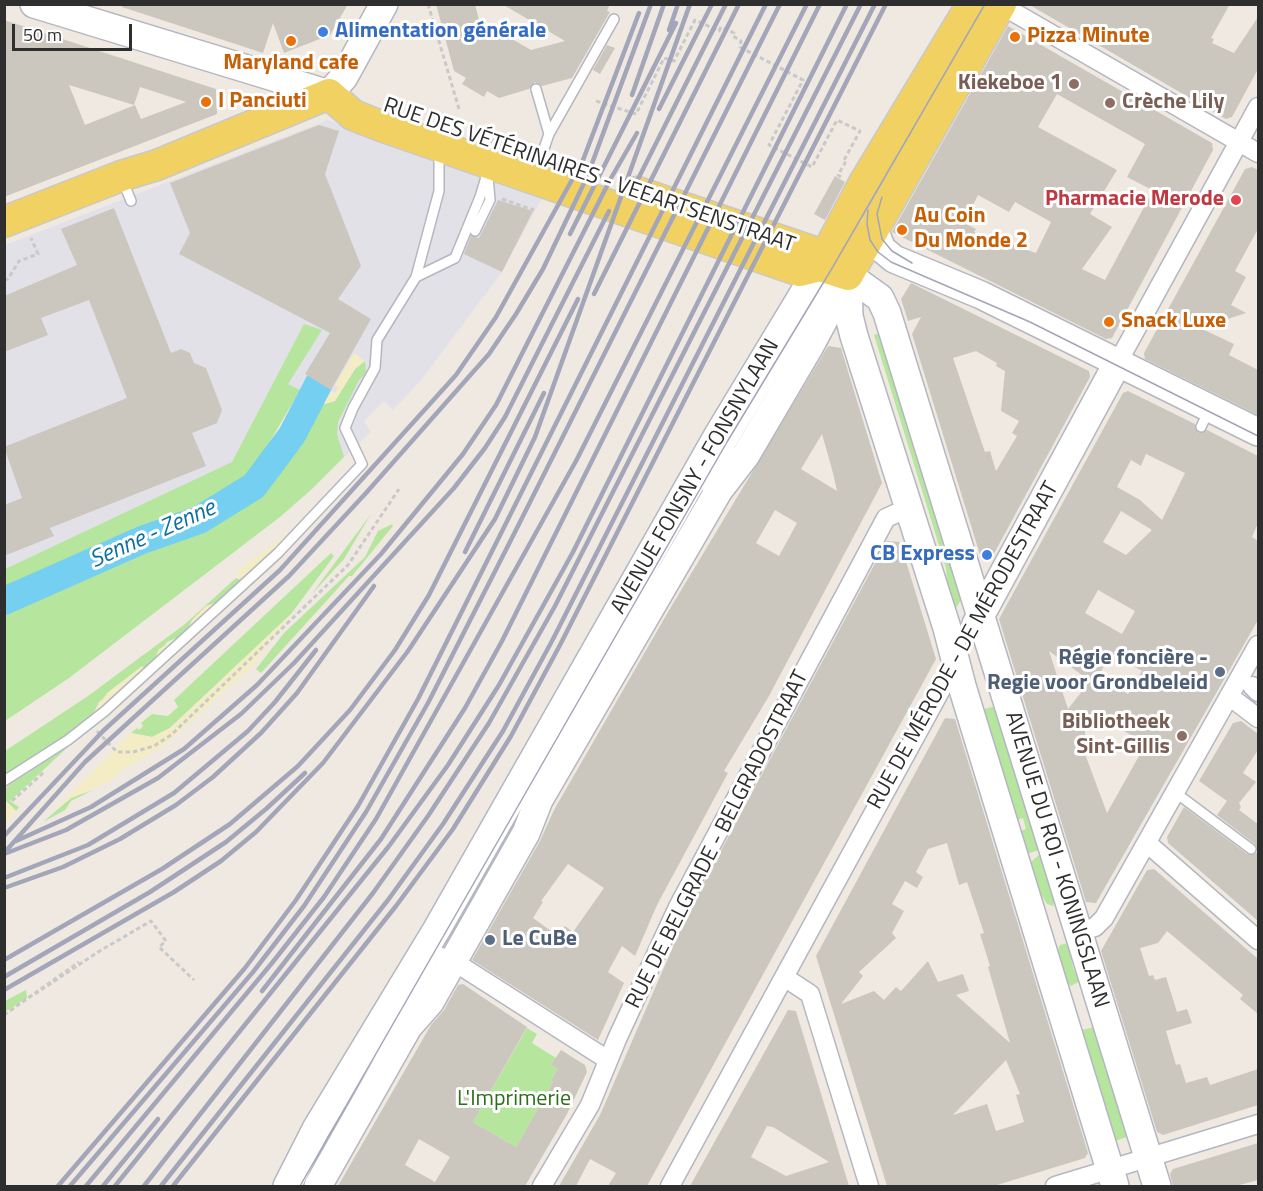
<!DOCTYPE html>
<meta charset="utf-8">
<style>
body{margin:0}
#map{position:relative;width:1263px;height:1191px;overflow:hidden;background:#efe9e1;font-family:"Titillium Web",sans-serif}
canvas{display:block}
.frame{position:absolute;inset:0;border:6px solid #2e2e2e;pointer-events:none}
.scale{position:absolute;left:12px;top:24px;width:120px;height:27px;box-sizing:border-box;border:3px solid #2e2e2e;border-top:0;padding-left:8px;font-size:18px;line-height:21px;white-space:nowrap;color:#2e2e2e;-webkit-text-stroke:4px #fff;paint-order:stroke}
</style>
<div id="map">
<canvas width="1263" height="1191"></canvas>
<div class="frame"></div>
<div class="scale">50 m</div>
</div>
<script>
const ctx = document.querySelector('canvas').getContext('2d');
ctx.lineJoin = 'round';
function paint(path, color) { ctx.fillStyle = color; ctx.fill(path, 'evenodd'); }
const poly = rows => new Path2D(rows.map(r => 'M' + r).join(''));
function trace(path, color, width, dash) { ctx.strokeStyle = color; ctx.lineWidth = width; ctx.lineCap = dash ? 'butt' : 'round'; ctx.setLineDash(dash || []); ctx.stroke(path); }
function write(font, color, halo, rows, align = 'center') {
  ctx.font = font + ' "Titillium Web",sans-serif'; ctx.lineWidth = 6; ctx.setLineDash([]); ctx.textBaseline = 'middle'; ctx.strokeStyle = halo; ctx.fillStyle = color; for (const [text, x, y, turn = 0] of rows) {
    ctx.save(); ctx.translate(x, y); ctx.rotate((+turn || 0) * Math.PI / 180); ctx.textAlign = isNaN(turn) ? turn : align; if (halo) ctx.strokeText(text, 0, 0); ctx.fillText(text, 0, 0); ctx.restore();
  }
}
paint(poly([
 [328,120,543,196,502,272,422,379,396,407,393,410,384,401,364,421,371,432,344,457,281,397,240,460,5,569,5,245]
]), '#e3e1e8');
paint(poly([
 [304,324,322,330,288,384,300,390,259,460,247,474,221,494,5,591,5,569,232,462],
 [885,331,965,594,950,617,946,568,874,335],
 [365,361,366,374,359,380,338,422,337,434,344,457,312,489,280,517,69,678,5,721,4,612,128,554,147,552,254,500,275,478,321,405,335,401,355,369],
 [371,514,344,559,311,595],
 [392,524,393,526,352,576,349,576,261,673,256,669,284,633,365,557,378,531],
 [331,553,334,556,291,614,170,728,152,737,131,733,137,728,139,730,143,726,141,723,152,714,168,716,178,707,174,700],
 [236,578,243,580,185,634,167,642,153,663,99,702,93,714,64,739,5,776,5,751,88,696,185,624],
 [996,706,1039,850,1027,854,1020,831,1026,829,1023,818,1016,820,984,709],
 [70,745,10,801,19,807,16,811,5,800,5,789,9,785],
 [93,790,71,801,65,810,43,822,71,798],
 [1039,855,1044,861,1044,872,1057,891,1053,906,1047,904,1039,891,1031,862],
 [1068,943,1073,968,1080,981,1071,986,1067,982,1058,950,1060,945],
 [26,990,27,998,5,1012,5,1001],
 [1094,1027,1127,1137,1115,1141,1082,1030],
 [527,1028,537,1034,532,1043,556,1058,551,1065,558,1069,551,1080,553,1082,516,1147,473,1122]
]), '#b6e59e');
paint(poly([
 [354,353,365,361,355,369,335,401,321,405,330,390,335,393,338,387,335,385],
 [300,524,251,575,185,634,153,663,159,649,185,634,192,620,206,606,221,601,242,580,236,578,240,569],
 [291,614,253,665,165,745,122,770,110,781,71,798,52,813,131,733,152,737,170,728],
 [142,666,145,669,93,714,107,693],
 [5,800,16,811,5,824]
]), '#f3ecc5');
trace(poly([
 [4,601,142,540,199,520,254,486,292,435,319,383]
]), '#75cff0', 28);
paint(poly([
 [122,4,348,4,330,35,284,53,273,23,263,53,122,7],
 [436,4,475,4,479,20,531,50,565,41,502,4,610,4,607,11,610,12,572,78,542,86,535,82,529,89,499,98,487,91,484,97,462,84,466,78,454,71],
 [1028,4,1230,4,1211,38,1214,39,1212,43,1234,53,1258,17,1258,69,1232,117,1226,119],
 [4,20,216,89,217,114,4,197],
 [69,85,134,105,140,87,186,102,141,119,135,105,85,125],
 [1008,26,1212,143,1213,150,1112,338,1106,339,892,232],
 [1057,94,1145,144,1127,177,1152,190,1150,196,1105,280,1082,269,1112,227,1090,214,1117,170,1038,127],
 [978,195,1009,212,1015,202,1051,222,1036,253,998,240,996,243,974,232,976,229,964,223],
 [607,45,615,48,600,74,593,70],
 [319,125,339,131,325,174,361,266,338,299,371,319,331,390,305,374,330,333,179,254,190,233,170,183],
 [1252,167,1258,170,1258,229,1235,271,1246,277,1231,305,1246,313,1200,328,1234,344,1229,355,1258,370,1258,415,1145,359,1144,353,1245,169],
 [835,176,845,182,825,220,814,214],
 [498,200,533,211,502,272,464,254,471,236,479,238],
 [114,208,171,353,181,349,190,353,194,363,206,368,222,410,217,423,192,433,206,466,50,528,54,536,4,556,4,505,22,498,4,447,127,398,89,300,41,318,48,335,4,352,4,296,77,265,61,229],
 [911,283,1089,371,1090,377,991,559,981,558,912,334,921,317,908,321,901,299],
 [976,351,997,363,996,366,1005,371,1001,411,1019,421,1012,433,1017,436,996,471,990,451,985,452,953,358],
 [828,346,841,348,882,483,769,696,724,771,728,773,657,905,635,956,622,946,608,972,624,983,598,1040,472,960,540,841,554,810,668,612],
 [822,434,833,473,837,491,801,469],
 [775,510,797,523,779,556,756,543],
 [568,864,604,888,573,932,565,926,558,936,533,918,543,902,541,901],
 [1128,391,1195,424,1198,433,1207,430,1258,456,1258,523,1252,537,1258,541,1258,620,1096,903,1086,902,999,619,1123,393],
 [1146,454,1185,473,1162,520,1140,500,1117,487,1131,460,1141,466],
 [1121,511,1152,530,1126,555,1103,542],
 [1098,590,1135,611,1122,634,1085,613],
 [1049,651,1090,681,1068,709],
 [1111,653,1142,671,1128,694,1098,677],
 [1101,718,1131,735,1124,748,1139,756,1107,813,1085,754,1085,724],
 [887,541,900,542,936,659,647,1186,608,1186,616,1173,590,1159,576,1186,559,1186,600,1115,688,912],
 [945,718,955,719,1088,1153,1085,1158,994,1186,887,1186,816,956],
 [947,843,959,885,967,882,984,933,980,934,990,966,988,967,1010,1043,956,995,969,991,963,974,938,982,928,961,901,991,896,987,884,1000,874,991,841,1004,863,976,859,972,896,938,892,933,904,911,892,904,905,881,917,888,923,877,916,872,928,849],
 [1006,1060,1020,1094,1016,1095,1024,1122,996,1131,987,1104,953,1115],
 [1241,721,1258,734,1258,750,1243,773,1256,782,1239,803,1241,807,1239,810,1258,824,1258,921,1168,843,1167,837,1184,807,1247,854,1257,853,1255,844,1217,815,1227,801,1199,781,1233,723],
 [1154,869,1258,959,1258,1014,1240,999,1243,995,1167,931,1158,943,1140,948,1149,976,1153,975,1155,980,1166,977,1177,1012,1187,1009,1192,1023,1166,1031,1176,1065,1180,1064,1186,1083,1207,1077,1210,1085,1258,1069,1258,1105,1163,1135,1157,1132,1101,951,1147,870],
 [463,984,527,1027,473,1122,516,1147,553,1082,551,1080,558,1069,551,1065,561,1050,585,1065,587,1072,567,1114,525,1186,338,1186,431,1025,444,1010,458,985],
 [419,1139,450,1157,435,1182,405,1165],
 [788,1010,796,1011,849,1186,690,1186],
 [767,1126,773,1127,829,1162,786,1176,751,1157],
 [1258,1143,1258,1180,1236,1186,1173,1186,1170,1174,1173,1169]
]), '#cbc7bf');
const lane = poly([
 [536,89,549,134],
 [540,160,549,134,614,19],
 [122,179,131,201],
 [475,231,490,200,488,177],
 [416,277,455,258,480,197,496,144],
 [1201,427,1209,410],
 [706,487,832,275],
 [4,781,68,740,105,711,278,553,362,464,345,428,353,408,375,368,377,340,416,277,439,191,439,145,445,127],
 [1176,793,1251,849],
 [399,1020,431,965]
]);
const street = poly([
 [1001,5,1258,153],
 [1118,362,1258,107],
 [1252,686,1258,692],
 [1229,696,1258,718],
 [1147,843,1258,940],
 [1079,932,1095,927,1104,918,1258,645],
 [423,951,453,961,608,1060],
 [784,977,810,994,869,1186],
 [542,1186,590,1105,617,1039,678,907,886,518,908,508],
 [670,1186,956,662],
 [1055,1186,1258,1124]
]);
const secondary = poly([
 [34,4,329,94,344,77,384,4],
 [873,227,882,249,894,259,981,295,1258,432],
 [848,275,880,298,887,313,1157,1186],
 [848,277,849,316,854,336,947,628,962,686,1115,1186],
 [976,624,1118,362],
 [287,1186,316,1129,437,929,718,435,820,266],
 [318,1186,408,1027,430,1002,526,833,539,800,719,490,746,455,810,346,848,275]
]);
const primary = poly([
 [329,94,353,115,381,126,800,271,820,266],
 [637,192,811,251,820,266],
 [4,222,121,176,157,165,329,94],
 [820,266,848,275,1001,4],
 [820,266,864,183,972,4]
]);
trace(lane, '#b4b7c1', 12);
trace(street, '#b4b7c1', 21);
trace(secondary, '#b4b7c1', 30);
trace(primary, '#c9c9c9', 33);
trace(poly([
 [428,4,459,109],
 [596,101,636,114,664,58,674,61,695,20,719,31,721,27,734,33,733,36,741,41,740,47,803,80,769,145,812,167,837,120,860,131,843,162,845,163,838,175,841,177],
 [502,199,534,210],
 [4,280,8,279,19,261,38,254,31,238],
 [97,731,117,752,133,752,154,746,171,735,348,565,399,489],
 [12,801,44,772],
 [35,994,98,952,151,921,166,941,159,947,194,980],
 [4,1015,79,962]
]), '#c9c9c9', 3, [4.5, 3]);
trace(lane, '#fff', 9);
trace(street, '#fff', 18);
trace(secondary, '#fff', 27);
trace(primary, '#f2d163', 30);
trace(poly([
 [882,197,877,214,882,239,892,251,912,263],
 [868,210,867,224,870,240,878,252,891,262,1030,322,1258,436],
 [300,1186,727,442,831,270,985,4]
]), '#a3a6b8', 1.5);
trace(poly([
 [669,30,678,4],
 [632,95,664,4],
 [659,109,712,4],
 [629,197,726,4],
 [570,234,676,23],
 [594,294,739,4],
 [465,552,544,393],
 [4,836,103,731,280,570,456,375,496,317,583,160,639,13],
 [16,841,91,807,184,749,257,685,381,554,463,454,496,405,610,180,637,133],
 [4,853,85,762,289,576,366,493,489,354,516,314,543,269,587,177,651,4],
 [4,854,66,830,158,778,241,714,294,663,454,488,485,448,505,417,609,211],
 [4,878,88,845,174,793,248,731,275,702,316,650],
 [4,888,63,867,120,839,176,805,213,777,261,733,297,693,374,586],
 [4,960,162,869,230,824,298,766,350,710,395,650,429,595,578,299],
 [4,977,150,892,226,842,266,809,305,773],
 [4,990,174,892,221,861,256,832,323,763,408,651,495,519,535,437,690,4],
 [262,991,381,839,465,708,502,641,820,4],
 [58,1186,245,968,296,900,358,806,418,699,766,4],
 [70,1186,253,972,304,906,366,812,428,703,515,532,780,4],
 [86,1186,272,963,324,897,376,819,576,461,807,4],
 [103,1186,158,1119],
 [115,1186,389,846,448,765,499,685,573,552,847,4],
 [144,1186,373,893,428,816,489,723,555,606,861,4],
 [161,1186,388,900,443,824,503,731,552,641,875,4],
 [173,1186,396,906,453,829,511,736,560,645,886,4]
]), '#a3a6b8', 4.5);
for (const [x, y, r, color] of [
 [323,32,6,"#3f7fe0"],
 [1015,37,6,"#e8710a"],
 [291,41,6,"#e8710a"],
 [1074,84,6,"#8d6e63"],
 [206,102,6,"#e8710a"],
 [1110,103,6,"#8d6e63"],
 [1236,200,6,"#e0444e"],
 [902,230,6,"#e8710a"],
 [1109,322,6,"#e8710a"],
 [987,555,6,"#3f7fe0"],
 [1220,672,6,"#5c6f8a"],
 [1182,736,6,"#8d6e63"],
 [490,940,6,"#5c6f8a"]
]) { const dot = new Path2D(); dot.arc(x, y, r, 0, 2 * Math.PI); ctx.fillStyle = color; ctx.fill(dot); trace(dot, '#fff', 2); }
write('bold 22px', '#366cbe', '#fff', [
 ["Alimentation générale",335,32],
 ["CB Express",975,555,"right"]
], 'left');
write('bold 22px', '#c56008', '#fff', [
 ["Pizza Minute",1027,37],
 ["Maryland cafe",291,64,"center"],
 ["I Panciuti",218,102],
 ["Au Coin",914,217],
 ["Du Monde 2",914,242],
 ["Snack Luxe",1121,322]
], 'left');
write('bold 22px', '#785e54', '#fff', [
 ["Kiekeboe 1",1062,84],
 ["Crèche Lily",1122,103,"left"],
 ["Bibliotheek",1170,723],
 ["Sint-Gillis",1170,748]
], 'right');
write('22px', '#2e2e2e', '#fff', [
 ["RUE DES VÉTÉRINAIRES - VEEARTSENSTRAAT",589,176,19],
 ["AVENUE FONSNY - FONSNYLAAN",696,477,-60],
 ["RUE DE MÉRODE - DE MÉRODESTRAAT",964,646,-61],
 ["RUE DE BELGRADE - BELGRADOSTRAAT",718,840,-63],
 ["AVENUE DU ROI - KONINGSLAAN",1056,860,73]
]);
write('bold 22px', '#be3a42', '#fff', [
 ["Pharmacie Merode",1224,200]
], 'right');
write('bold 22px', '#4e5e75', '#fff', [
 ["Régie foncière -",1208,659],
 ["Regie voor Grondbeleid",1208,684],
 ["Le CuBe",502,940,"left"]
], 'right');
write('22px', '#2c6e1b', '#fff', [
 ["L'Imprimerie",514,1100]
]);
write('italic 24px', '#0d6fa3', '#fff', [
 ["Senne - Zenne",153,535,-24]
]);
</script>
